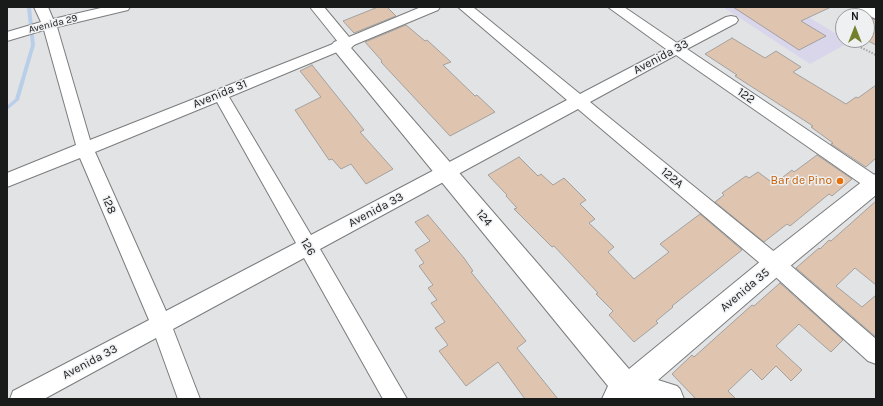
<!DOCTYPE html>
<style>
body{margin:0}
#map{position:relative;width:883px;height:406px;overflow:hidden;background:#e2e3e5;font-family:Karla,sans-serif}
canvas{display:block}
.frame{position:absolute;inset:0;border:8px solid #191a1a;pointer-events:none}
.north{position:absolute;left:835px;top:8px;width:40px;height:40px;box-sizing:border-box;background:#eff0f2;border:1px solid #999a9c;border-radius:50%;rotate:0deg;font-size:11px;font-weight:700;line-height:16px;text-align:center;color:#191a1a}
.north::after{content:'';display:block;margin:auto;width:14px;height:18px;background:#75802d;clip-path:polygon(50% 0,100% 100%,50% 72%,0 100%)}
</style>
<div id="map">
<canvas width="883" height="406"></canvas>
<div class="frame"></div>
<div class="north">N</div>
</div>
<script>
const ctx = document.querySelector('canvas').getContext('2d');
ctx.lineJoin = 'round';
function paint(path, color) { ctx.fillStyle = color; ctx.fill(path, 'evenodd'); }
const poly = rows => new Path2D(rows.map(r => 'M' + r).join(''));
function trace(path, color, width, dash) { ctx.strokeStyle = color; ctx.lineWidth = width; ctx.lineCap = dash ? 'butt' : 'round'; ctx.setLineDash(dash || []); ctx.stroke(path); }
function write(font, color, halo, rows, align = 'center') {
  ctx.font = font + ' Karla,sans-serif'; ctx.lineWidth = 3; ctx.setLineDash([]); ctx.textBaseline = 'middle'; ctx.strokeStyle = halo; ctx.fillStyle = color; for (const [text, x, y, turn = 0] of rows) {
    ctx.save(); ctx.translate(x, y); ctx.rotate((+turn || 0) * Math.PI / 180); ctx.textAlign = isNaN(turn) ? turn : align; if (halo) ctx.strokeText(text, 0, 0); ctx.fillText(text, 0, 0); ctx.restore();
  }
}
paint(poly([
 [723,7,792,7,843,38,843,40,850,42,810,64]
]), '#d9d6ec');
paint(poly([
 [23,7,31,7,35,45,19,100,7,110,7,106,15,99,31,45,27,8,23,7]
]), '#b9cee8');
const building = poly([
 [378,7,387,7,396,16,354,33,343,21,378,7],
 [733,7,831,7,801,21,826,36,799,50,733,7],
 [867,16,876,20,876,45,866,40,867,16],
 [406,25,425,41,427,40,451,62,443,65,475,96,477,95,495,112,450,136,381,62,382,61,365,42,406,25],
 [732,38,765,58,776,51,801,67,793,72,846,104,856,97,858,98,876,85,876,158,866,167,831,144,833,143,811,127,813,126,735,76,737,75,705,54,732,38],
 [312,65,364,130,360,132,393,169,366,184,351,164,341,169,332,159,329,160,295,110,321,97,300,71,312,65],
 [817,155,852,179,832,196,829,194,790,226,787,224,764,242,715,202,724,195,722,193,746,176,749,178,758,172,774,184,792,170,794,172,817,155],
 [519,157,538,176,541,174,553,185,564,178,586,200,580,204,595,219,589,223,614,247,608,252,634,279,669,252,660,244,700,214,742,250,672,306,673,307,656,321,658,323,634,342,609,315,613,311,596,294,598,293,554,246,552,247,514,209,517,208,506,196,507,195,488,175,519,157],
 [876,201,876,285,855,268,836,286,862,307,876,295,876,337,796,268,819,248,820,249,829,240,831,241,876,201],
 [428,215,464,258,473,271,471,272,526,341,517,348,558,399,525,399,498,362,466,386,439,351,448,345,435,328,445,322,431,303,437,300,428,288,433,285,419,266,424,263,415,250,430,241,415,222,428,215],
 [780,283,843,340,831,352,799,324,776,346,802,370,791,381,776,366,762,380,751,369,728,391,736,399,696,399,672,374,692,355,694,357,752,305,754,306,780,283]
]);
paint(building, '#dfc5af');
trace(building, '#a2a09f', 1);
const minor = poly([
 [34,7,48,7,53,19,105,7,130,7,128,10,57,27,90,140,338,42,310,7,324,7,349,37,421,7,440,7,438,10,229,97,311,235,567,100,458,7,473,7,580,94,666,49,608,7,624,7,677,43,726,17,731,16,736,17,738,20,736,23,687,49,876,176,876,192,870,190,676,55,590,102,782,258,876,339,876,364,868,361,768,270,578,109,320,249,407,399,383,399,304,258,173,329,200,399,178,399,156,338,44,399,10,399,13,391,149,320,80,158,7,187,7,173,76,145,44,30,7,41,7,32,41,22,34,7],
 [217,102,296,243,166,311,95,152,217,102]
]);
const tertiary = poly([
 [856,7,876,7,876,19,858,10,856,7],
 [347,37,353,39,356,43,351,48,629,369,767,256,868,177,876,174,876,195,783,272,658,380,677,386,680,389,684,399,602,399,608,386,334,50,331,46,334,42,347,37]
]);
trace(minor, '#7b7c7d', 2);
trace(tertiary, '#7b7c7d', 2);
trace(poly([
 [850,42,876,55]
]), '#a3a4a6', 2, [1.5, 1.5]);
paint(minor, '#fff');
paint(tertiary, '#fff');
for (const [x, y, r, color] of [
 [840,181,4,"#e8710a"]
]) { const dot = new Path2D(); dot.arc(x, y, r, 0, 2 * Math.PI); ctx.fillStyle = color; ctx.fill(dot); trace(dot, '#eff0f2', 1.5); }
write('10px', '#191a1a', '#eff0f2', [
 ["Avenida 29",53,24,-14]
]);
write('12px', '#191a1a', '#eff0f2', [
 ["Avenida 33",661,57,-28],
 ["Avenida 31",220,94,-22],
 ["122",746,96,34],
 ["122A",672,178,40],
 ["128",109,205,67],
 ["Avenida 33",376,210,-28],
 ["124",484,218,50],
 ["126",308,247,60],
 ["Avenida 35",745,290,-40],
 ["Avenida 33",90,362,-28]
]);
write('12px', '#c56008', '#eff0f2', [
 ["Bar de Pino",832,181]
], 'right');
</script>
